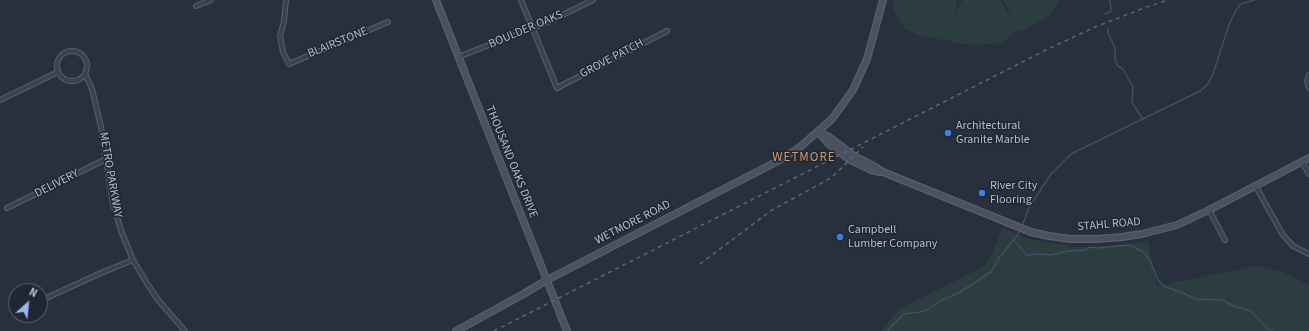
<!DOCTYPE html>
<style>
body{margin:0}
#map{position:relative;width:1309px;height:331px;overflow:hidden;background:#28303d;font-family:"Source Sans 3",sans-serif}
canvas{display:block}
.north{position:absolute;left:8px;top:283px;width:40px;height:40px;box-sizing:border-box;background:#202732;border:1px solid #5d636e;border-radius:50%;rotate:27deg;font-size:11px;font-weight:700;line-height:16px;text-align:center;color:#b8bdc8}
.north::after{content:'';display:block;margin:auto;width:14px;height:18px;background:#98b5ed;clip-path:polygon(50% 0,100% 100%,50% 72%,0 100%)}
</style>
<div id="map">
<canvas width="1309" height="331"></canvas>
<div class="north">N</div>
</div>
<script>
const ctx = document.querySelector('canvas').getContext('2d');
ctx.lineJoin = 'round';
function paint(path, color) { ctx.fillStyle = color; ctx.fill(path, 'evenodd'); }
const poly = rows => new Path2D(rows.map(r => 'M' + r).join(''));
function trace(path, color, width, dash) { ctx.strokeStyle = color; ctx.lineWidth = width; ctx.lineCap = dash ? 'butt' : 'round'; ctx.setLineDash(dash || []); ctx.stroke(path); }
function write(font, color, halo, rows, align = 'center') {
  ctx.font = font + ' "Source Sans 3",sans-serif'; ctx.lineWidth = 3; ctx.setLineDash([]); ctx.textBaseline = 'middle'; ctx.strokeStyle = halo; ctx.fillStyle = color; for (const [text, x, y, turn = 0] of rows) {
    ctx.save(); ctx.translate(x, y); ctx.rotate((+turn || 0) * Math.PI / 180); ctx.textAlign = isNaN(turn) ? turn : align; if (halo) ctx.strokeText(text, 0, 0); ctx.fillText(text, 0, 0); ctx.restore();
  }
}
paint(poly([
 [894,0,957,0,955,16,962,0,1000,0,1014,22,1004,0,1060,0,1052,12,1047,17,1019,32,1018,30,1002,43,977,45,960,44,950,41,919,36,904,28,892,9],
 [1002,228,1029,239,1074,247,1109,246,1148,241,1157,286,1256,266,1281,271,1309,285,1309,331,880,331,898,310,984,266,993,251]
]), '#2b3d3f');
trace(poly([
 [1105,14,1111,11,1110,0],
 [1108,29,1108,33,1115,48,1115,60,1118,66,1123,69,1133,87,1132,102,1142,118],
 [1022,226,1030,206,1051,174,1071,154,1200,91,1207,85,1212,77,1229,25,1236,10,1241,4,1255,0],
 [1014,241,1018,244,1026,255,1040,254,1050,255,1069,251,1084,250,1091,247,1097,248,1130,245,1145,253,1151,263,1158,280,1164,286,1185,294,1196,299,1222,300,1234,306,1251,311,1267,328,1272,331],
 [887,331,904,314,920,312,927,310,942,300,959,293,991,272,999,258,1018,234,1020,229]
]), '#404d64', 1.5);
const street = poly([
 [286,0,284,21,280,36,283,52,289,64,388,22],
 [521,0,557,88,667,31],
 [196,6,211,0],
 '57 66a15 15 0 1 1 30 0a15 15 0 1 1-30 0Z',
 [458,57,546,23,593,0],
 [85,74,92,89,101,127,113,204,122,233,133,260,148,285,159,301,185,331],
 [1309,75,1307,81,1309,88],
 [0,100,58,72],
 [1302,161,1309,174],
 [1255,185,1283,235,1293,246,1309,254],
 [7,208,106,159],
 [1209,210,1225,240],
 [44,299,101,273,133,260]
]);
const secondary = poly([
 [436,0,567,331],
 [818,132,829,137,854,156,874,166,883,172,1031,232,1049,236,1070,239,1097,239,1122,237,1142,234,1177,225,1209,210,1309,158],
 [821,135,829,144,850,160,871,170,880,172],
 [456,331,520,296,547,280,780,160,800,147,832,119,853,90,867,59,883,0]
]);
trace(street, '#59606b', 6);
trace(secondary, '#59606b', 8);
trace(street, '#3c424d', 4);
trace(secondary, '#4a5160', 5.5);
trace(poly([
 [700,264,772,210,831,178,863,147],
 [494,331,1044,51,1095,27,1144,8,1168,0]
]), '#5e6674', 1.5, [4, 4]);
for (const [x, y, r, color] of [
 [948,133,4,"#3f7fe0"],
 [982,193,4,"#3f7fe0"],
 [840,237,4,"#3f7fe0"]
]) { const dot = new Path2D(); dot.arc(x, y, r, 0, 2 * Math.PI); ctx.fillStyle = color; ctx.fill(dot); trace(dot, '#202732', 1.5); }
write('12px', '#b8bdc8', '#202732', [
 ["BOULDER OAKS",526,30,-23],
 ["BLAIRSTONE",338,43,-22],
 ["GROVE PATCH",612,59,-28],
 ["THOUSAND OAKS DRIVE",511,162,68],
 ["METRO PARKWAY",110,175,80],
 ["DELIVERY",57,184,-27],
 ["WETMORE ROAD",633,223,-27],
 ["STAHL ROAD",1109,225,-5]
]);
write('12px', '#b8bdc8', '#202732', [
 ["Architectural",956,126],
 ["Granite Marble",956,140],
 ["River City",990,186],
 ["Flooring",990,200],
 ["Campbell",848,230],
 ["Lumber Company",848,244]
], 'left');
ctx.letterSpacing = '1px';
write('13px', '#ca9b71', '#202732', [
 ["WETMORE",804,158]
]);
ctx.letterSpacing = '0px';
</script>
